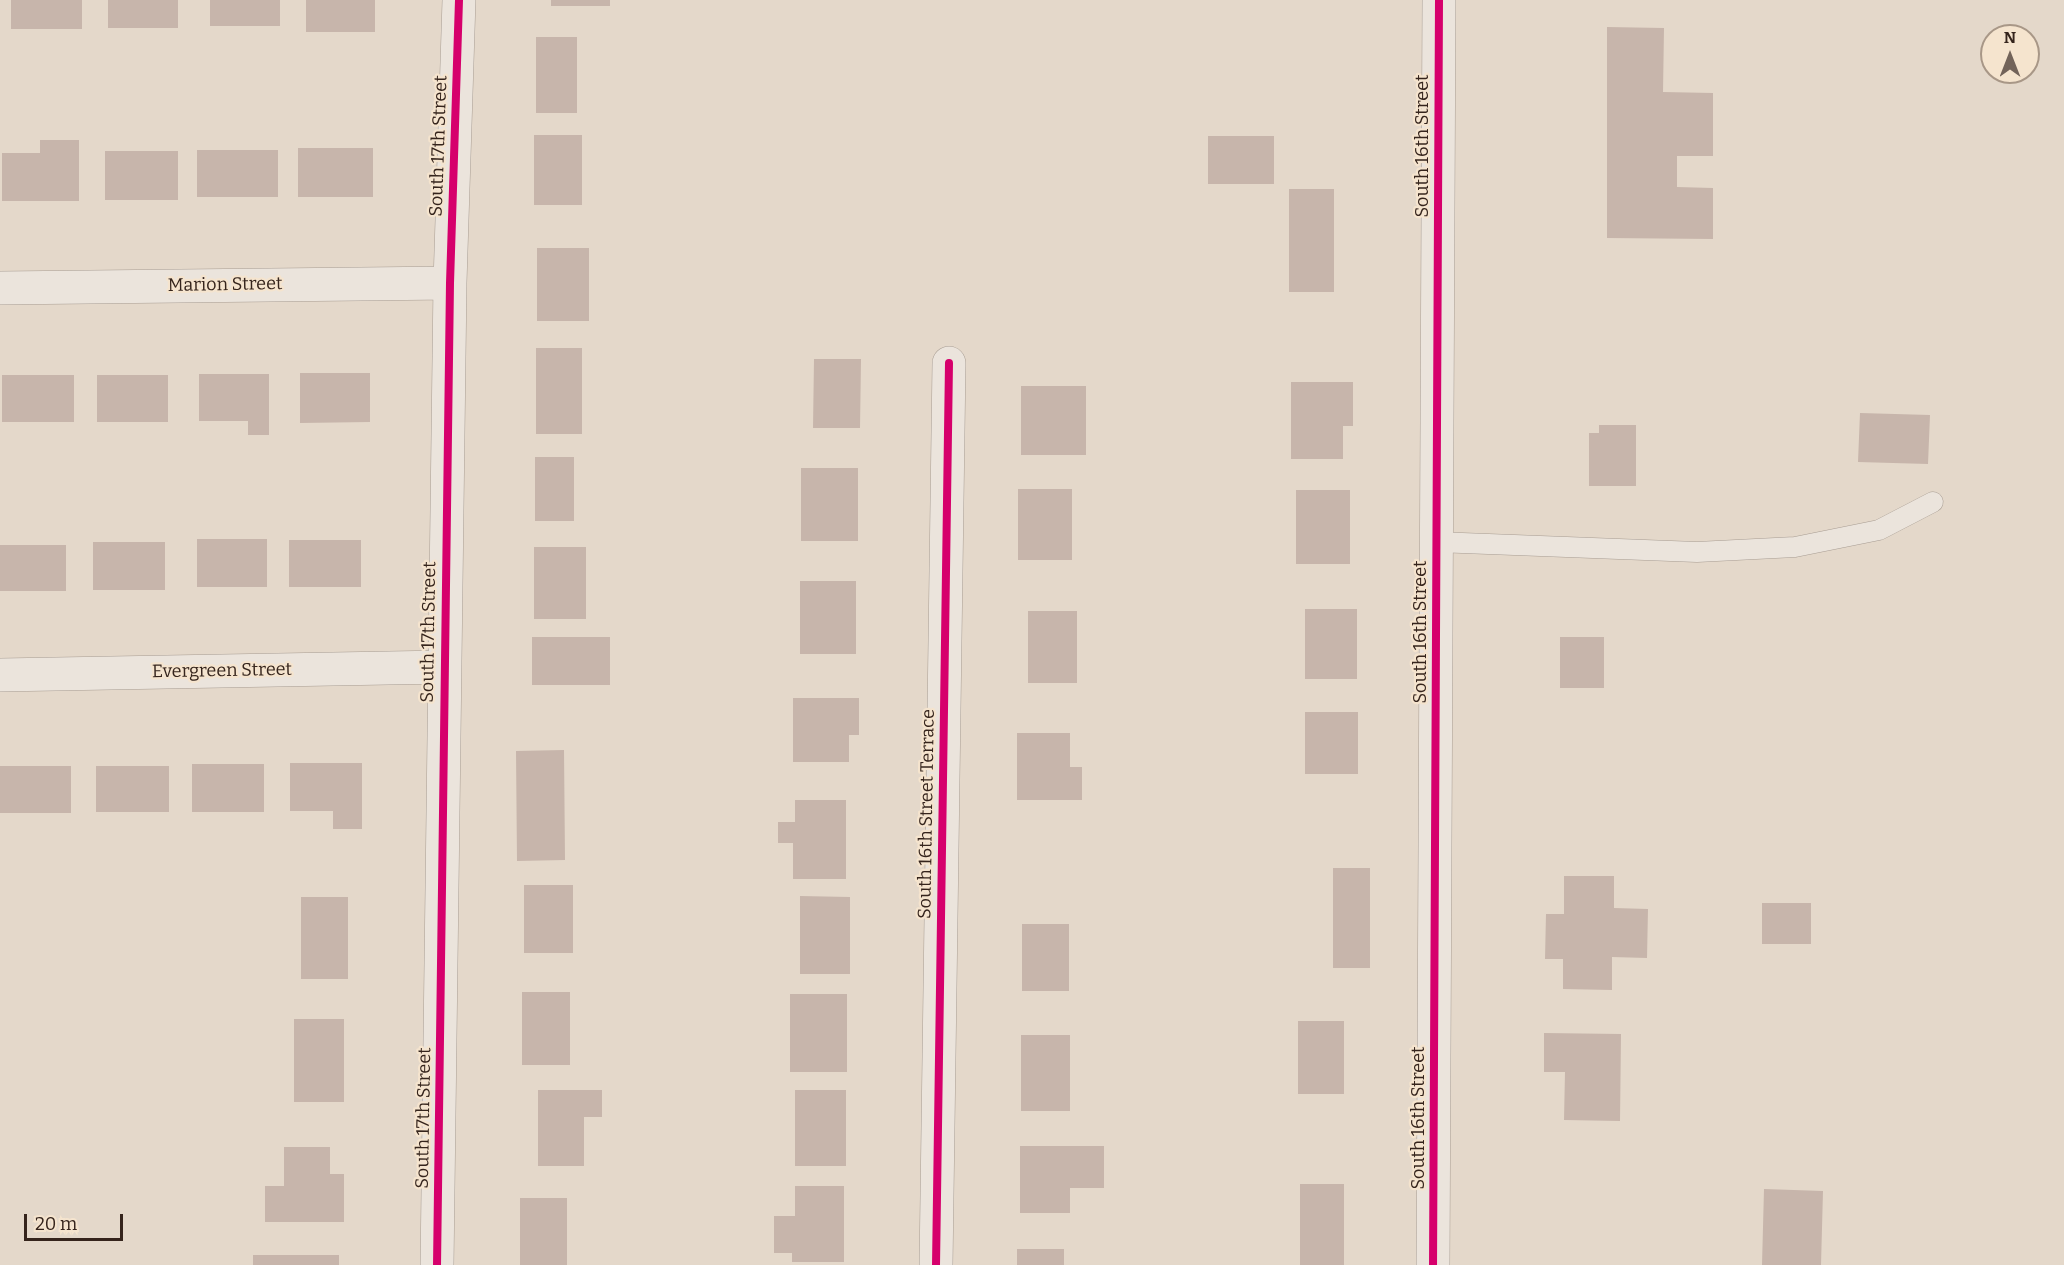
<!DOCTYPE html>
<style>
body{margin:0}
#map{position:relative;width:2064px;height:1265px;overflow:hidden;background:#e4d8ca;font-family:Bitter,serif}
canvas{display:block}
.north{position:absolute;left:1980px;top:24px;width:60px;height:60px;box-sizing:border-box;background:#f5e4ce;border:2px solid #a89787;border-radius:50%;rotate:0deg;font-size:16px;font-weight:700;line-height:24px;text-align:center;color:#35241c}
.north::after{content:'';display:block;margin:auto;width:21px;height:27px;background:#726359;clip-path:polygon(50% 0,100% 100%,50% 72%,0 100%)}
.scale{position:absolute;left:24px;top:1214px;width:99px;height:27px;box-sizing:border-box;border:3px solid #35241c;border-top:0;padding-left:8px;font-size:18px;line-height:21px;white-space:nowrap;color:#35241c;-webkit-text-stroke:4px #f5e4ce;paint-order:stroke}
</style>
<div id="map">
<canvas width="2064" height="1265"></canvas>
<div class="north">N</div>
<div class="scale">20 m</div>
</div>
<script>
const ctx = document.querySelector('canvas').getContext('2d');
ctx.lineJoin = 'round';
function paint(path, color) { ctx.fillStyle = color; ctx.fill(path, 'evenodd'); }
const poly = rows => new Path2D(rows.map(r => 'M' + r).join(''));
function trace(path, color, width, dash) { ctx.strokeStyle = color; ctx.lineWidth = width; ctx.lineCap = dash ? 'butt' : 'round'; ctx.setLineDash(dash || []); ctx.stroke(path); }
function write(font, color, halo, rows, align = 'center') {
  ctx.font = font + ' Bitter,serif'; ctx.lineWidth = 4.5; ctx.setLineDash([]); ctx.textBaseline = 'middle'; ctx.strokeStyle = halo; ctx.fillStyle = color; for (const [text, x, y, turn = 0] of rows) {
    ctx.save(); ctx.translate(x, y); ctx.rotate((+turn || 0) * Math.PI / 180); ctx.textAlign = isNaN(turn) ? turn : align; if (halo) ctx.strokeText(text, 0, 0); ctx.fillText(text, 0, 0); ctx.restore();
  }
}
paint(poly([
 [11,0,82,0,82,29,11,29],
 [108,0,178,0,178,28,108,28],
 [210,0,280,0,280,26,210,26],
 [306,0,375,0,375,32,306,32],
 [551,0,610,0,610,6,551,6],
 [1607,27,1664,28,1663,92,1713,93,1713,156,1677,156,1677,187,1713,188,1713,239,1607,238],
 [536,37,577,37,577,113,536,113],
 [534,135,582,135,582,205,534,205],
 [1208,136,1274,136,1274,184,1208,184],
 [40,140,79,140,79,201,2,201,2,153,40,153],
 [298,148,373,148,373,197,298,197],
 [197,150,278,150,278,197,197,197],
 [105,151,178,151,178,200,105,200],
 [1289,189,1334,189,1334,292,1289,292],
 [537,248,589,248,589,321,537,321],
 [536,348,582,348,582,434,536,434],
 [814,359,861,359,860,428,813,428],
 [300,373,370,373,370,422,300,423],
 [199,374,269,374,269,435,248,435,248,421,199,421],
 [2,375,74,375,74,422,2,422],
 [97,375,168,375,168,422,97,422],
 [1291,382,1353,382,1353,426,1343,426,1343,459,1291,459],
 [1021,386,1086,386,1086,455,1021,455],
 [1860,413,1930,415,1928,464,1858,462],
 [1599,425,1636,425,1636,486,1589,486,1589,433,1599,433],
 [535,457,574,457,574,521,535,521],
 [801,468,858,468,858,541,801,541],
 [1018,489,1072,489,1072,560,1018,560],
 [1296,490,1350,490,1350,564,1296,564],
 [197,539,267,539,267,587,197,587],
 [289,540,361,540,361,587,289,587],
 [93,542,165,542,165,590,93,590],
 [0,545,66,545,66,591,0,591],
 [534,547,586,547,586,619,534,619],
 [800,581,856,581,856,654,800,654],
 [1305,609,1357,609,1357,679,1305,679],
 [1028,611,1077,611,1077,683,1028,683],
 [532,637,610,637,610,685,532,685],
 [1560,637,1604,637,1604,688,1560,688],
 [793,698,859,698,859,735,849,735,849,762,793,762],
 [1305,712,1358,712,1358,774,1305,774],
 [1017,733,1070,733,1070,767,1082,767,1082,800,1017,800],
 [564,750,565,860,517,861,516,751],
 [290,763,362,763,362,829,333,829,333,811,290,811],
 [192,764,264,764,264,812,192,812],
 [0,766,71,766,71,813,0,813],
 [96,766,169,766,169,812,96,812],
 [795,800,846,800,846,879,793,879,793,843,778,843,778,822,795,822],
 [1333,868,1370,868,1370,968,1333,968],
 [1564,876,1614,876,1614,908,1648,909,1647,958,1612,957,1612,990,1563,989,1563,959,1545,959,1546,914,1564,914],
 [524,885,573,885,573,953,524,953],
 [800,896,850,897,850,974,800,974],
 [301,897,348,897,348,979,301,979],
 [1762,903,1811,903,1811,944,1762,944],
 [1022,924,1069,924,1069,991,1022,991],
 [522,992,570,992,570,1065,522,1065],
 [790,994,847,994,847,1072,790,1072],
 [294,1019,344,1019,344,1102,294,1102],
 [1298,1021,1344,1021,1344,1094,1298,1094],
 [1544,1033,1621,1034,1620,1121,1564,1120,1565,1072,1544,1072],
 [1021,1035,1070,1035,1070,1111,1021,1111],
 [538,1090,602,1090,602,1117,584,1117,584,1166,538,1166],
 [795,1090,846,1090,846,1166,795,1166],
 [1020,1146,1104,1146,1104,1188,1070,1188,1070,1213,1020,1213],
 [284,1147,330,1147,330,1174,344,1174,344,1222,265,1222,265,1186,284,1186],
 [1300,1184,1344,1184,1344,1265,1300,1265],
 [795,1186,844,1186,844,1262,792,1262,792,1253,774,1253,774,1216,795,1216],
 [1764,1189,1823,1191,1821,1265,1762,1265],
 [520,1198,567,1198,567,1265,520,1265],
 [1017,1249,1064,1249,1064,1265,1017,1265],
 [253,1255,339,1255,339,1265,253,1265]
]), '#c7b5ab');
const service = poly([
 [1436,542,1697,552,1795,547,1879,530,1933,502]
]);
const minor = poly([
 [0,288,450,283],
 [0,675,444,667],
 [437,1265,450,283,459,0],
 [936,1265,949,363],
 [1433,1265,1439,0]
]);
trace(service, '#a89d93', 21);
trace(minor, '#a89d93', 34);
trace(service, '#ebe4dc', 20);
trace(minor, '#ebe4dc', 33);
trace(poly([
 [437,1265,450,283,459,0],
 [936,1265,949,363],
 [1433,1265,1439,0]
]), '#d6006c', 8);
write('18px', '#35241c', '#f5e4ce', [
 ["South 17th Street",439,146,-88],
 ["South 16th Street",1423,146,-90],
 ["Marion Street",225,285,-1],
 ["South 17th Street",429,632,-89],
 ["South 16th Street",1421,632,-90],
 ["Evergreen Street",222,671,-1],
 ["South 16th Street Terrace",927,814,-89],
 ["South 17th Street",424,1118,-89],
 ["South 16th Street",1419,1118,-90]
]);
</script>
